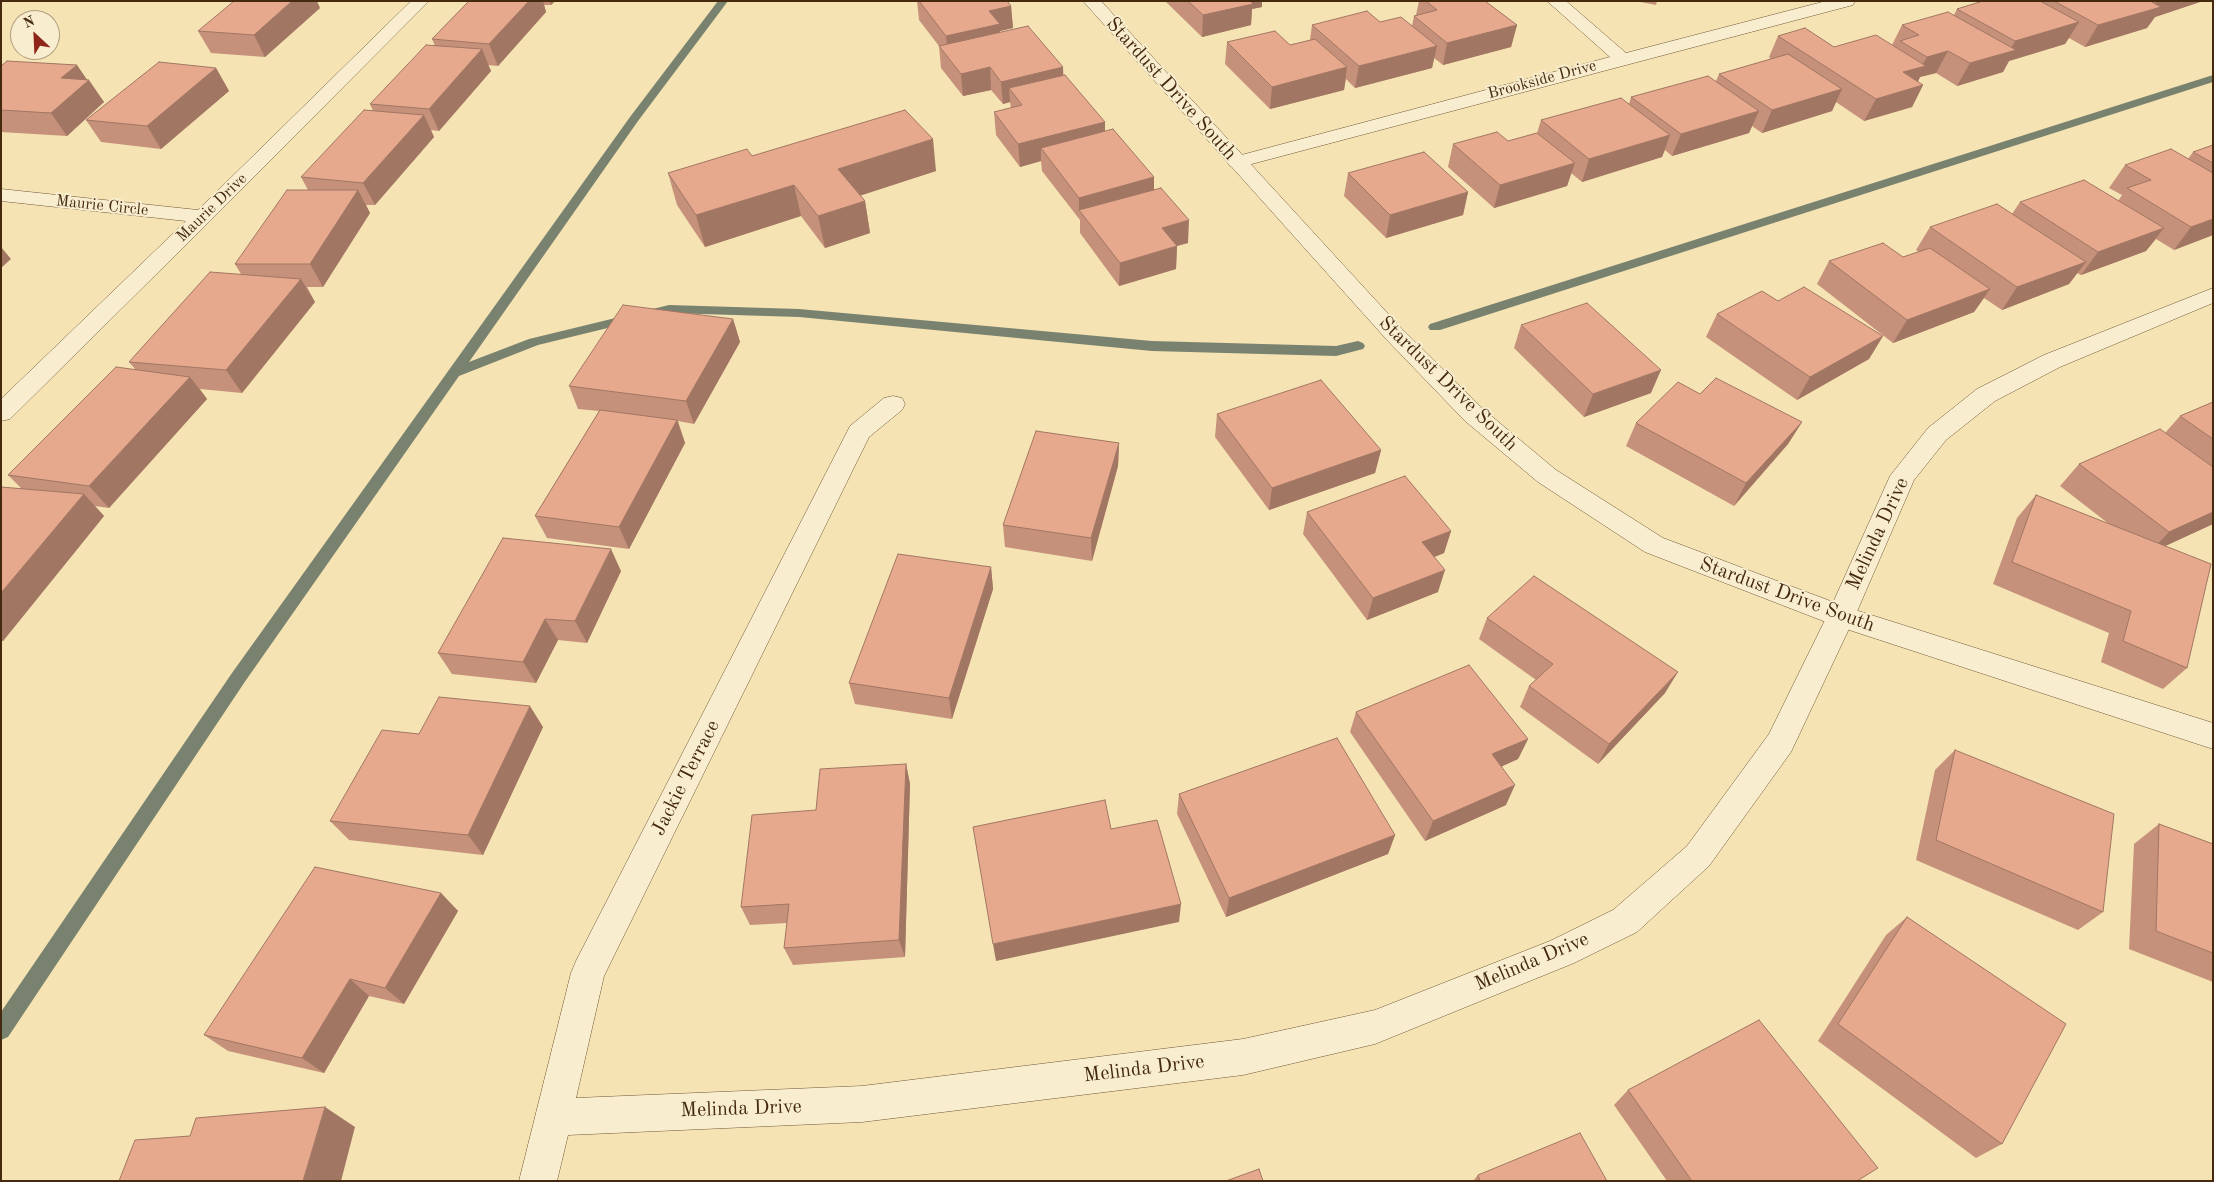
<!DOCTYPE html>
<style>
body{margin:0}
#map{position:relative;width:2214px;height:1182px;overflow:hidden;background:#f5e3b4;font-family:"Old Standard TT",serif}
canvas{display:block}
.frame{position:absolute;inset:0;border:2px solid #44290e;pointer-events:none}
.north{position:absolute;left:10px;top:10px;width:50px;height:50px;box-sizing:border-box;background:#f8edce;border:1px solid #b09f81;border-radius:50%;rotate:335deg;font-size:14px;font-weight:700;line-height:20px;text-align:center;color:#44290e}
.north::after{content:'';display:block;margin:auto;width:18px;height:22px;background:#8f2418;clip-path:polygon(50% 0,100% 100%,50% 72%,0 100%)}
</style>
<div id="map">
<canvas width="2214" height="1182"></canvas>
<div class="frame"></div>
<div class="north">N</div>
</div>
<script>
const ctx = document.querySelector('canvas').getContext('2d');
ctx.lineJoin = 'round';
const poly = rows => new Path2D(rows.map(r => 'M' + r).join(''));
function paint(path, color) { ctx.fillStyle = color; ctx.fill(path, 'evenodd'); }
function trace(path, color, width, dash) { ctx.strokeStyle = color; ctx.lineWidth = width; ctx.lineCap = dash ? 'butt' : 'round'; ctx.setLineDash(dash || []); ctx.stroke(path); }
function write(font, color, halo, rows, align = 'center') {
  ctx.font = font + ' "Old Standard TT",serif'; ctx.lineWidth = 4; ctx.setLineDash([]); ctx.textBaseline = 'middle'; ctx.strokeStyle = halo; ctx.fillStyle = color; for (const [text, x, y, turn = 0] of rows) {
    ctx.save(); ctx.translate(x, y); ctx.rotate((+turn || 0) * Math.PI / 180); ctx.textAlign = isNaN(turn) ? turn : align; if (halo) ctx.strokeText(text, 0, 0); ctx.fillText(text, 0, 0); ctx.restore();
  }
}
paint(poly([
 [718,1,728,1,638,121,469,362,529,339,669,305,799,309,1152,341,1336,346,1358,341,1363,343,1365,346,1363,349,1336,356,1152,351,799,317,669,313,538,345,459,376,244,683,8,1037,1,1040,1,1012,232,673,630,117,718,1],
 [2213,75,2213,82,1440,330,1430,330,1428,327,1430,324,2213,75]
]), '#79826f');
const minor = poly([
 [411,1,429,1,210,221,10,419,1,421,1,399,186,221,1,201,1,189,198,210,411,1],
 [1547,1,1566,1,1626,53,1826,1,1855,1,1853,5,1244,166,1237,168,1230,166,1227,162,1230,158,1610,57,1547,1],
 [2213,288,2213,303,2060,367,1995,401,1946,440,1914,480,1855,616,1791,752,1709,866,1637,932,1574,963,1375,1044,1243,1075,862,1122,568,1135,557,1181,519,1181,571,973,576,961,847,432,850,426,884,398,893,396,902,398,905,404,902,410,869,437,604,976,576,1098,862,1086,1243,1039,1375,1010,1550,941,1613,910,1687,846,1769,734,1827,616,1890,476,1928,428,1977,389,2044,355,2213,288]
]);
const tertiary = poly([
 [1083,1,1101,1,1403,330,1483,409,1556,470,1663,538,1849,608,2213,723,2213,749,1831,624,1645,552,1538,482,1465,421,1387,340,1083,1]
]);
trace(minor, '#705838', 1);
trace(tertiary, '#705838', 1);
paint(minor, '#f8edce');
paint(tertiary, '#f8edce');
paint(poly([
 [469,1,555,1,551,5,544,5,546,12,498,66,488,65,491,71,439,131,431,130,434,137,375,205,366,205,370,213,323,287,307,287,315,302,242,393,200,389,207,399,109,508,95,506,104,516,3,641,1,641,1,487,22,489,8,475,135,369,129,362,241,274,235,264,308,190,301,177,373,111,370,104,435,46,432,39],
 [917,1,1007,1,1011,6,1013,28,1000,31,1000,32,1063,75,1105,122,1105,131,1154,177,1154,190,1188,243,1177,246,1176,269,1119,286,1080,233,1080,220,1042,171,1041,161,1020,167,996,135,994,112,1011,108,1010,102,1003,104,991,90,963,96,941,68,939,46,919,20],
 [1165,1,1262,1,1262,7,1252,9,1251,25,1202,37],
 [1419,1,1485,1,1517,25,1511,47,1443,65,1434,58,1432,68,1355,88,1346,79,1344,90,1270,109,1225,64,1227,42,1290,45,1310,40,1312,25,1380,22,1412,26,1414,16,1416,15],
 [1635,1,1657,1,1656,5],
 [1983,1,2203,1,2155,17,2147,28,2085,47,2069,38,2065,44,2009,61,2003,72,1957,86,1936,73,1920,77,1918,82,1923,85,1912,107,1864,121,1836,102,1832,111,1762,133,1752,126,1749,133,1672,156,1665,150,1662,157,1582,182,1571,173,1567,186,1494,208,1448,167,1453,144,1508,141,1537,133,1541,120,1629,104,1631,97,1716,81,1719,74,1771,59,1769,57,1778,36,1834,47,1892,45,1902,25,1954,15,1957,9],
 [320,8,265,57,211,53,198,31],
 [1,66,87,80,104,102,67,136,1,132],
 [216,68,229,91,161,149,101,142,86,120],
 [2213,145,2213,235,2174,250,2156,239,2146,251,2081,275,2077,273,2069,284,2002,310,1984,298,1974,312,1893,343,1817,284,1829,261,1903,257,1919,252,1916,250,1930,227,2012,214,2020,202,2118,201,2122,195,2109,188,2125,165,2188,159,2193,152],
 [752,156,936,171,860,195,865,201,870,233,825,248,801,216,705,247,677,205,668,173],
 [1348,173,1468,192,1463,215,1386,238,1344,196],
 [1778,301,1883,336,1869,359,1797,400,1706,337,1717,314],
 [733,319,740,342,694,424,678,421,685,443,629,549,547,538,535,516,599,411,578,409,569,386],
 [1521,325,1651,393,1584,417,1514,348],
 [1700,394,1802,422,1788,444,1734,506,1626,446,1636,423],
 [2213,402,2213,524,2165,546,2187,668,2163,689,2101,662,2109,633,1993,584,2017,518,2036,495,2109,524,2060,486,2079,464,2165,433,2180,416],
 [1217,414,1381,450,1375,473,1269,510,1215,437],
 [1119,443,1118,466,1092,561,1005,547,1003,525],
 [1307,512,1451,531,1444,553,1434,557,1438,592,1367,620,1303,534],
 [991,567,993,589,952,719,855,704,849,683],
 [621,571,587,643,558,640,536,683,452,674,438,653],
 [1487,618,1665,693,1598,764,1520,707,1529,686,1536,680,1479,639],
 [1356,712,1528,739,1518,759,1502,766,1506,805,1425,841,1350,732],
 [543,727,483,855,349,840,330,821,419,734],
 [1955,750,2103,912,2078,930,1916,860,1935,770],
 [906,764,910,784,905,957,793,965,784,948,787,923,750,925,741,907],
 [1179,794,1395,835,1388,854,1226,917,1177,814],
 [2159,824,2213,844,2213,982,2129,949,2134,844],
 [441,893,458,911,404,1004,369,996,324,1073,228,1051,204,1035],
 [1907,917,2002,1144,1976,1158,1818,1041,1886,935],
 [1628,1090,1857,1181,1667,1181,1614,1105],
 [1478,1175,1607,1181,1473,1181]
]), '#c6917a');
paint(poly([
 [292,1,317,1,320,8,265,57,254,35],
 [529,1,543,1,546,12,498,66,489,44],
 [550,1,555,1,551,5],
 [1238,1,1262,1,1262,7,1252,9,1251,25,1202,37,1203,15],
 [2157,1,2203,1,2155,17,2147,28,2085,47,2098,25,2151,10],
 [1011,6,1013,28,1000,31,1001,46,948,58,946,36,989,11],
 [2079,22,2065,44,2009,61,2003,72,1957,86,1970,63,2009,52,2015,41],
 [1517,25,1511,47,1443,65,1447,43],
 [1437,46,1432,68,1355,88,1359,66],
 [482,49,491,71,439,131,429,109],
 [1948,51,1936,73,1920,77,1915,87,1923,85,1912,107,1864,121,1876,99,1903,72,1921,67,1927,57],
 [77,65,88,81,89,80,104,102,67,136,51,113,61,78],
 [990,67,991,90,963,96,961,74],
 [1063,67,1064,89,1009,88,1010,102,1003,104,1001,82],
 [1347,67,1344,90,1270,109,1272,87],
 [216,68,229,91,161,149,147,126],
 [1842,89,1832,111,1762,133,1772,110],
 [1759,111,1749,133,1672,156,1681,134],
 [424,115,434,137,375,205,363,183],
 [1105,122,1105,144,1041,148,1041,161,1020,167,1018,144],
 [1670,135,1662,157,1582,182,1589,159],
 [933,139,936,171,844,201,838,169],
 [1575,163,1567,186,1494,208,1500,185],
 [1154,177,1154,200,1079,210,1079,198],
 [794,185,801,216,705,247,696,215],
 [358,190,370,213,323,287,310,264],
 [1468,192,1463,215,1386,238,1390,215],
 [865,201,870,233,825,248,818,216],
 [2213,219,2213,235,2174,250,2191,227],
 [1189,220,1188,243,1161,250,1162,228],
 [2164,228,2146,251,2081,275,2098,252],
 [1177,246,1176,269,1119,286,1120,263],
 [1,247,11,259,1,268],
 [2086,262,2069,284,2002,310,2017,287],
 [301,279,315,302,242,393,226,370],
 [1990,289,1974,312,1893,343,1907,320],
 [733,319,740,342,694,424,686,401],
 [1883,336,1869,359,1797,400,1810,377],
 [1661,370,1651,393,1584,417,1593,394],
 [190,377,207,399,109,508,89,486],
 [677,420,685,443,629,549,619,527],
 [1802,422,1788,444,1734,506,1746,483],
 [1119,443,1118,466,1092,561,1091,538],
 [1381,450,1375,473,1269,510,1272,488],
 [84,494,104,516,3,641,1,640,1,593],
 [2213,512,2213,524,2148,554,2169,532],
 [1451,531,1444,553,1415,565,1422,542],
 [611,549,621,571,587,643,575,621],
 [991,567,993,589,952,719,949,698],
 [1445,570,1438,592,1367,620,1373,598],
 [545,619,558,640,536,683,523,662],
 [1678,672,1665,693,1598,764,1609,744],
 [530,706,543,727,483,855,468,835],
 [1528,739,1518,759,1483,775,1492,754],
 [906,764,910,784,905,957,899,940],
 [1515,785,1506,805,1425,841,1433,821],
 [1395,835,1388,854,1226,917,1229,898],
 [441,893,458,911,404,1004,385,988],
 [1181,904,1179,922,996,961,993,944],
 [350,979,369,996,324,1073,302,1058],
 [325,1107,355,1127,341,1181,303,1181]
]), '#a17663');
const building = poly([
 [234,1,292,1,254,35,198,31,234,1],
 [469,1,529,1,489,44,432,39,469,1],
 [919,1,1007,1,1011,6,989,11,1000,24,946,36,919,1],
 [1188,1,1250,1,1253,4,1203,15,1188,1],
 [1426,1,1485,1,1517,25,1447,43,1414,16,1437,10,1426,1],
 [1983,1,2040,1,2079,22,2015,41,1957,9,1983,1],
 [2054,1,2150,1,2161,7,2098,25,2054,1],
 [1367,11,1380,22,1401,17,1437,46,1359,66,1312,25,1367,11],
 [1948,12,2016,50,1970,63,1948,51,1927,57,1900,41,1919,35,1902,25,1948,12],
 [1028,26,1063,67,1001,82,990,67,961,74,939,46,1028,26],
 [1805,28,1834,47,1876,35,1926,66,1903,72,1923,85,1876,99,1778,36,1805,28],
 [1275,31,1290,45,1315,39,1347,67,1272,87,1227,42,1275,31],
 [426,45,482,49,429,109,370,104,426,45],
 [1788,54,1842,89,1772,110,1719,74,1788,54],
 [7,61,77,65,61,78,89,80,51,113,1,110,1,66,7,61],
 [159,62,216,68,147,126,86,120,159,62],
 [1065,75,1105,122,1018,144,994,112,1022,105,1009,88,1065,75],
 [1708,76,1759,111,1681,134,1631,97,1708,76],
 [1621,98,1670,135,1589,159,1541,120,1621,98],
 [364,110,424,115,363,183,301,177,364,110],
 [905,110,933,139,838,169,865,201,818,216,794,185,696,215,668,173,747,149,752,156,905,110],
 [1113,129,1154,177,1079,198,1041,148,1113,129],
 [1497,132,1508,141,1537,133,1575,163,1500,185,1453,144,1497,132],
 [2213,145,2213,163,2193,152,2213,145],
 [2171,149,2213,173,2213,219,2191,227,2127,188,2151,180,2125,165,2171,149],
 [1424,152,1468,192,1390,215,1348,173,1424,152],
 [2084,180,2164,228,2098,252,2020,202,2084,180],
 [1161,188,1189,220,1162,228,1177,246,1120,263,1079,210,1161,188],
 [287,190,358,190,310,264,235,264,287,190],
 [1997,204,2086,262,2017,287,1930,227,1997,204],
 [1883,243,1903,257,1930,248,1990,289,1907,320,1829,261,1883,243],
 [210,272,301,279,226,370,129,362,210,272],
 [1804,287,1883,336,1810,377,1717,314,1762,291,1778,301,1804,287],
 [1587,303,1661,370,1593,394,1521,325,1587,303],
 [623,305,733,319,686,401,569,386,623,305],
 [116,367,190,377,89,486,8,475,116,367],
 [1716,378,1802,422,1746,483,1636,423,1678,382,1700,394,1716,378],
 [1321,380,1381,450,1272,488,1217,414,1321,380],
 [2213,402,2213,439,2180,416,2213,402],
 [600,410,677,420,619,527,535,516,600,410],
 [2160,429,2213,467,2213,512,2169,532,2079,464,2160,429],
 [1036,431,1119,443,1091,538,1003,525,1036,431],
 [1405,476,1451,531,1422,542,1445,570,1373,598,1307,512,1405,476],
 [1,487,84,494,1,593,1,487],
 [2036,495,2211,564,2187,668,2123,641,2131,611,2012,562,2036,495],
 [503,538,611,549,575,621,545,619,523,662,438,653,503,538],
 [898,554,991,567,949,698,849,683,898,554],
 [1534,576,1678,672,1609,744,1529,686,1553,664,1487,618,1534,576],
 [1469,665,1528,739,1492,754,1515,785,1433,821,1356,712,1469,665],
 [439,697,530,706,468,835,330,821,382,730,419,734,439,697],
 [1337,738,1395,835,1229,898,1179,794,1337,738],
 [1955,750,2114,814,2103,912,1936,840,1955,750],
 [906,764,899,940,784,948,789,904,741,907,752,815,816,810,820,769,906,764],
 [1105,800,1111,829,1157,820,1181,904,993,944,973,827,1105,800],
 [2159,824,2213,844,2213,953,2156,931,2159,824],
 [315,867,441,893,385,988,350,979,302,1058,204,1035,315,867],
 [1907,917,2066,1024,2002,1144,1838,1024,1907,917],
 [1759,1020,1878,1168,1857,1181,1692,1181,1628,1090,1759,1020],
 [325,1107,303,1181,119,1181,135,1140,190,1136,196,1118,325,1107],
 [1580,1133,1607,1181,1480,1181,1478,1175,1580,1133],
 [1259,1169,1263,1181,1226,1181,1259,1169]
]);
paint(building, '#e6a98e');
trace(building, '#a17663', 1);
write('16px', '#44290e', '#f8edce', [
 ["Brookside Drive",1542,80,-15],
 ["Maurie Circle",102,206,6],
 ["Maurie Drive",212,208,-44]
]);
write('20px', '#44290e', '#f8edce', [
 ["Stardust Drive South",1171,89,48],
 ["Stardust Drive South",1448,384,44],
 ["Melinda Drive",1878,534,-65],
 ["Stardust Drive South",1787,595,20],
 ["Jackie Terrace",686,778,-63],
 ["Melinda Drive",1532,962,-23],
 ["Melinda Drive",1144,1069,-7],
 ["Melinda Drive",741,1109,-2]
]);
</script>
